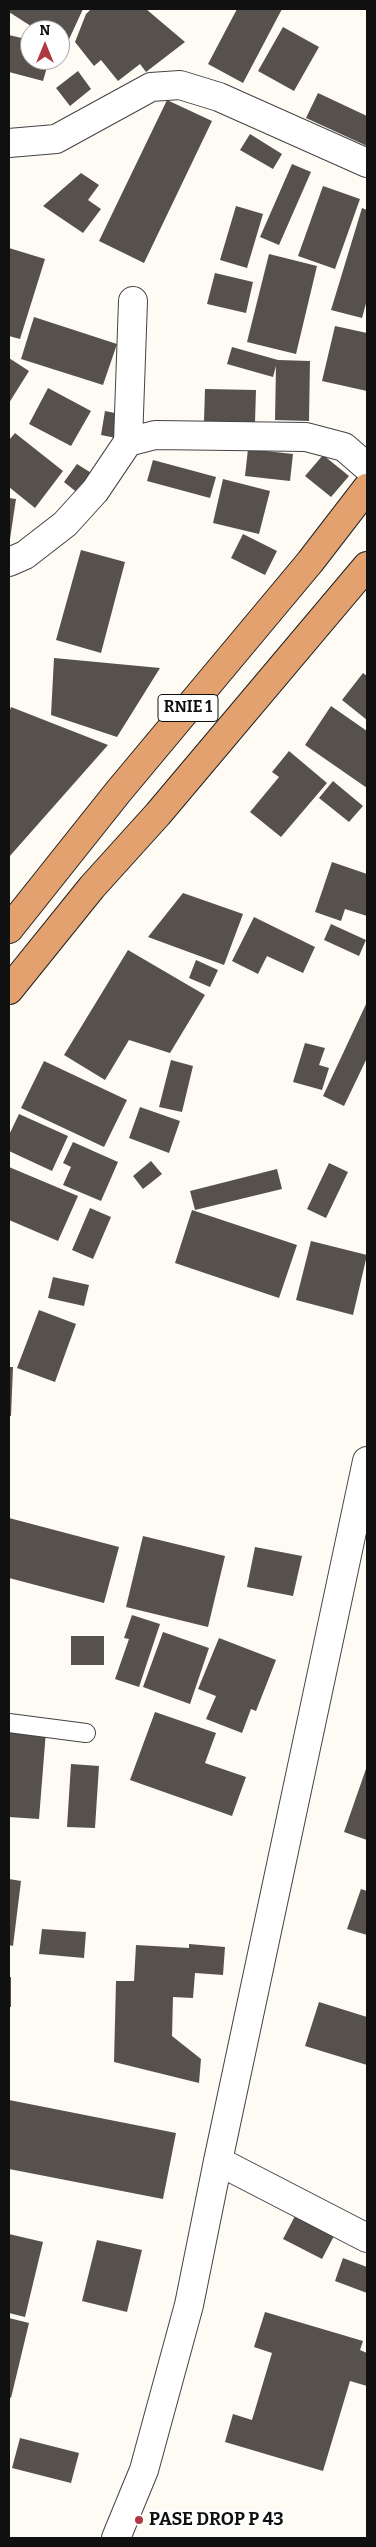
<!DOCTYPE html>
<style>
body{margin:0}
#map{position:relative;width:376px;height:2547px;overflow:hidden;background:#fdfbf4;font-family:Bitter,serif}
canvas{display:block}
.frame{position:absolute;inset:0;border:10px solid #101010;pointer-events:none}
.north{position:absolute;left:20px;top:20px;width:50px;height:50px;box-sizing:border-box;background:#fff;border:1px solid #9f9f9f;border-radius:50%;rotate:0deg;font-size:14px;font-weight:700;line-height:20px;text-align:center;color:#101010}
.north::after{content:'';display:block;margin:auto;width:18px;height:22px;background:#ae3940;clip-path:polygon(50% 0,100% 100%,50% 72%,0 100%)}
</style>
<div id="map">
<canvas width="376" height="2547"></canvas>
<div class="frame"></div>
<div class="north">N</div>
</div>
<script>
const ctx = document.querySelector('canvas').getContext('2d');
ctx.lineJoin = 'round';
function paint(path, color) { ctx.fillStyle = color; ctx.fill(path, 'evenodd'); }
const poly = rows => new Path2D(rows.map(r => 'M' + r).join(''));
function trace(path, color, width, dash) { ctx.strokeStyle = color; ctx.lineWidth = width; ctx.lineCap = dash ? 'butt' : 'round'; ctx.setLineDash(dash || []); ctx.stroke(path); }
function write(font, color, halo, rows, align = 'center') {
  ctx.font = font + ' Bitter,serif'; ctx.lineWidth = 5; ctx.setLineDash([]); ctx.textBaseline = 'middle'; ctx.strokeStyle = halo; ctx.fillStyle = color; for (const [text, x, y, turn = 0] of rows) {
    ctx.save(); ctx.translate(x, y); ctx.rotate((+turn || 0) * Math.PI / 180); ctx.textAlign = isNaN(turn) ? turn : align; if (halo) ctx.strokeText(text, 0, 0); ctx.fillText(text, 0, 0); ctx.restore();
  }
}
paint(poly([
 [9,9,83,9,65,48,60,45,60,30,37,30,9,12],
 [91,9,146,9,185,42,146,72,140,64,118,81,101,60,94,66,75,42,86,14],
 [237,9,282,9,243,83,208,64],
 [283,27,319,47,294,91,258,71],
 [9,35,30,40,30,60,49,60,43,81,9,72],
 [78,71,91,89,70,106,56,88],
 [318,93,367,116,367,146,306,118],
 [167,100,212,121,144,263,99,241],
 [250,134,282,154,273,169,240,150],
 [292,164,311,172,279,245,260,237],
 [81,173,99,185,88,200,101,209,83,233,43,206],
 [323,186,360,199,335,269,298,256],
 [236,206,263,214,247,268,220,260],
 [362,208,367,210,367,300,362,318,331,310],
 [9,248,45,259,20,339,9,336],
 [269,254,317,266,296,354,247,342],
 [215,273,253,282,246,313,207,304],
 [34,317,117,344,103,385,21,359],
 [335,326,367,333,367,391,322,381],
 [232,347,278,360,310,361,309,421,275,420,276,366,273,377,227,364],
 [9,358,29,371,9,403],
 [48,388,91,411,71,446,29,424],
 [205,389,256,390,255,422,204,421],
 [105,411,120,414,116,438,101,435],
 [15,433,63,471,35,508,9,487,9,440],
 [248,449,293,454,290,481,245,476],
 [323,455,349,476,331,497,305,476],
 [153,460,216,477,210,498,147,481],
 [77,464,93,474,79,494,64,482],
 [223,479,270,491,259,534,213,523],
 [9,498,16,499,10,539,9,539],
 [243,534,277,551,265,575,231,558],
 [81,550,125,562,101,653,56,640],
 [54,658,160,668,117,737,51,715],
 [363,673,367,676,367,720,342,700],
 [331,706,367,731,367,788,305,745],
 [11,707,108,745,9,857,9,713],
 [289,751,327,783,281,837,250,812,279,777,272,772],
 [333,781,363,806,349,822,319,798],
 [332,862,367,874,367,916,345,909,341,921,315,912],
 [183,893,243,914,224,965,148,937],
 [254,917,315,947,303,973,267,956,258,974,232,961],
 [331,924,366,940,359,956,324,940],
 [128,950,205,995,170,1053,129,1040,105,1080,64,1055],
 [196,960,218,970,210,987,189,978],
 [367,1002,367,1058,344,1106,323,1096],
 [305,1043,325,1048,319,1065,329,1068,322,1090,293,1082],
 [171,1060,193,1066,182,1112,159,1107],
 [44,1061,127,1100,104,1147,21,1108],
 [140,1107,180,1121,169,1153,129,1138],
 [19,1114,68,1136,52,1171,9,1151,9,1135],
 [73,1142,118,1162,101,1201,63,1185,71,1167,63,1163],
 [151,1161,162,1174,143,1189,133,1176],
 [329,1163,348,1172,326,1218,307,1209],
 [9,1167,78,1196,58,1241,9,1220],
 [277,1169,282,1189,195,1210,190,1191],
 [90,1208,111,1217,93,1259,72,1250],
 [192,1210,297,1245,279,1298,175,1263],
 [311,1241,367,1255,353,1315,296,1300],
 [53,1277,89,1285,84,1306,48,1298],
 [39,1310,76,1324,55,1382,17,1368],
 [9,1367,13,1367,11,1416,9,1416],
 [9,1518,119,1547,104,1603,9,1578],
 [143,1536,225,1556,208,1627,126,1607],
 [255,1547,302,1556,293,1596,247,1587],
 [132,1615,160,1624,139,1687,115,1679,129,1639,124,1638],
 [163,1632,209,1648,190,1704,143,1687],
 [71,1636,104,1636,104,1665,71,1665],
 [219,1638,276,1660,256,1711,251,1709,242,1733,206,1719,216,1696,198,1689],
 [155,1712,216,1733,205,1763,246,1777,232,1816,130,1780],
 [9,1729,46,1731,39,1819,9,1817],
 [71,1764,99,1766,95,1828,67,1827],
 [367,1766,367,1840,344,1832],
 [9,1879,21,1881,13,1946,9,1945],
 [361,1889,367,1891,367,1935,347,1929],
 [42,1929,86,1932,84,1958,39,1954],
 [189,1944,225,1947,223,1975,195,1973,193,1998,173,1997,172,2036,201,2059,199,2083,114,2062,116,1981,134,1981,136,1945,189,1948],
 [9,1977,11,1977,11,2007,9,2007],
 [319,2002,367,2017,367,2065,305,2046],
 [9,2100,176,2133,163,2199,9,2169],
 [295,2216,334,2236,322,2259,283,2239],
 [9,2234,43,2242,25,2317,9,2313],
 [97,2240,142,2250,127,2312,82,2301],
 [343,2258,367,2267,367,2293,335,2281],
 [265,2312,363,2341,360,2350,367,2353,367,2386,350,2381,323,2471,225,2442,233,2414,252,2420,272,2353,254,2347],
 [9,2318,29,2323,11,2398,9,2397],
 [20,2438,79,2453,71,2483,12,2468]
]), '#57514d');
const lane = poly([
 [9,1723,86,1733]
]);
const street = poly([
 [9,143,56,139,151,87,180,85,219,97,367,163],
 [128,442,133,301],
 [9,562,25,555,65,524,95,491,128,442,155,435,306,437,344,447,367,467],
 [218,2161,367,2238],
 [116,2538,144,2470,189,2305,218,2161,367,1461]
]);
const highway = poly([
 [9,929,118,792,310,562,367,488],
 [9,990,92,887,158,814,367,566]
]);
trace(lane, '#434343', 20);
trace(street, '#434343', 30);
trace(highway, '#212121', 30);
trace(lane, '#fff', 18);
trace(street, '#fff', 28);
trace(highway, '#e2a16e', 28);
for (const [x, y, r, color] of [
 [139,2520,5,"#ae3940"]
]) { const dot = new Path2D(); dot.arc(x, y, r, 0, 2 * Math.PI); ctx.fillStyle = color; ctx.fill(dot); trace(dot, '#fff', 2); }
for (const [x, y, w] of [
 [188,708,60]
]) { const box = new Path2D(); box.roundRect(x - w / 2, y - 13.5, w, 27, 4); ctx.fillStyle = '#fff'; ctx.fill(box); trace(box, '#101010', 1); }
write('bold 16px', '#101010', null, [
 ["RNIE 1",188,708]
]);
write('bold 18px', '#101010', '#fff', [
 ["PASE DROP P 43",149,2520]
], 'left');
</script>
